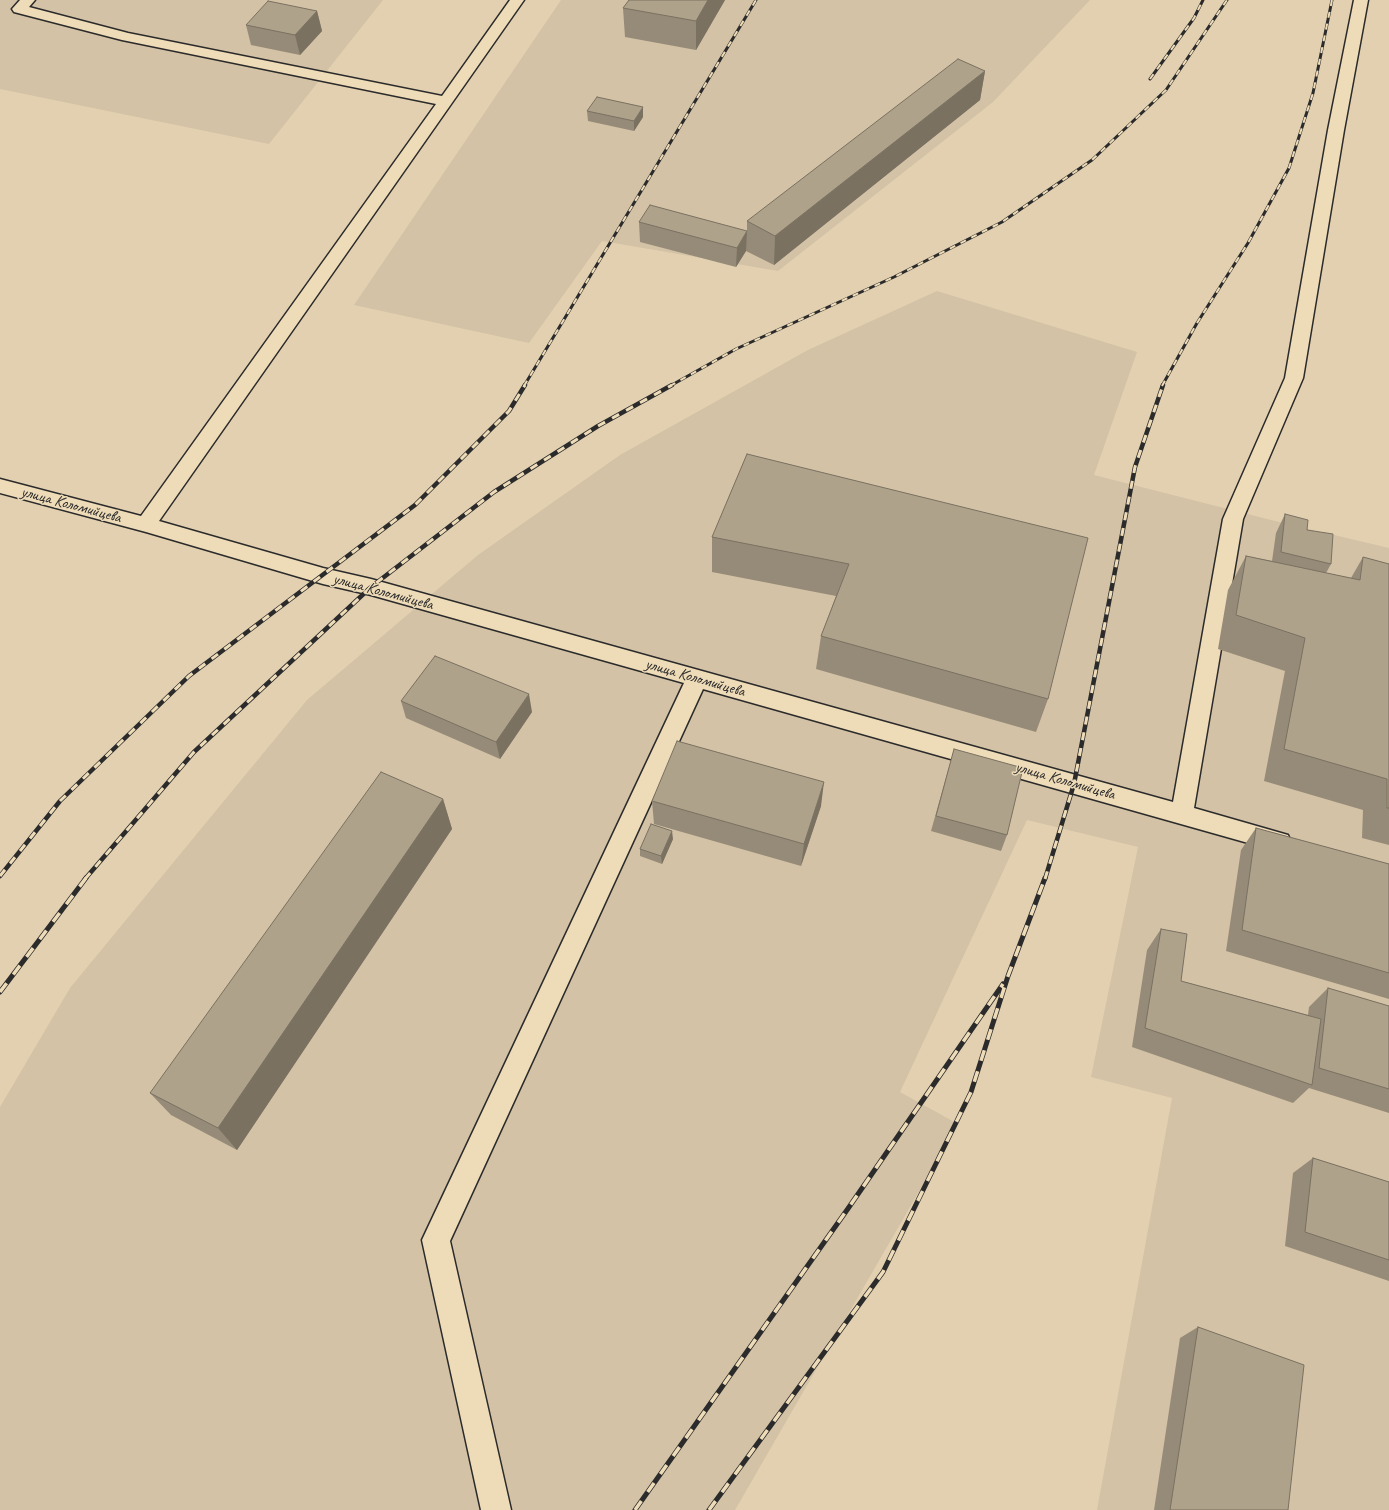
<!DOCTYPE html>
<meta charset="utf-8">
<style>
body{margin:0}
canvas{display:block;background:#e2d0b0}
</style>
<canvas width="1389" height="1510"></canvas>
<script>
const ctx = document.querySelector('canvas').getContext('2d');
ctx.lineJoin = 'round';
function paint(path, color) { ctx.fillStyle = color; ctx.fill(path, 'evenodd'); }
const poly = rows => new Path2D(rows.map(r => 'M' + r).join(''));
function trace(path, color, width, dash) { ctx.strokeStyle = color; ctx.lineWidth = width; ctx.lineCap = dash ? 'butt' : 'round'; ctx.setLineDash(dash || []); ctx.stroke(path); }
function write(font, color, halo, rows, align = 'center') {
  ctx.font = font + ' Caveat,sans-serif'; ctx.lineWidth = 3; ctx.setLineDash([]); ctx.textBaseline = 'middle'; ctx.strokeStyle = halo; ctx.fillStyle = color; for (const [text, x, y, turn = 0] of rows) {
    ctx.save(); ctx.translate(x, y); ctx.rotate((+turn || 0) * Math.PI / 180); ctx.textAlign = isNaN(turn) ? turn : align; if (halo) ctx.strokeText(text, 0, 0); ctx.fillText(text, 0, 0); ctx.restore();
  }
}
paint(poly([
 [0,0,383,0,269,144,0,89],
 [561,0,1090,0,993,102,778,271,602,241,529,343,354,305],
 [937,291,1137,352,1094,475,1275,521,1389,548,1389,1510,1097,1510,1172,1098,1091,1077,1138,847,1027,820,900,1092,958,1124,735,1510,0,1510,0,1107,70,988,307,700,478,555,620,455,808,350]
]), '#d3c2a5');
const minor = poly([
 [20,0,35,0,29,7,128,33,442,96,510,0,524,0,159,521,323,568,371,579,1173,802,1223,519,1285,378,1328,130,1354,0,1368,0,1344,130,1303,378,1243,519,1194,808,1288,835,1291,842,1288,849,1280,852,703,689,450,1241,511,1510,481,1510,422,1240,684,683,371,595,323,584,146,532,0,493,0,479,141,516,436,104,122,40,14,12,12,9,20,0]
]);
trace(minor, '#2b2b2b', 3);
paint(minor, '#eedbb8');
const railFar2 = poly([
 [1150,79,1194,18,1203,0],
 [524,386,756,0],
 [670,386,736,349,894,277,1002,222,1092,160,1166,90,1227,0],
 [1162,386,1197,323,1248,243,1289,168,1313,93,1332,0]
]);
const railFar1 = poly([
 [0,876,60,801,189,676,415,505,509,411,525,385],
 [85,879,194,752,371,587,494,492,598,426,672,385],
 [1045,879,1074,784,1135,467,1163,385]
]);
const rail = poly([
 [0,992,86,878],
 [635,1510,847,1210,1003,984],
 [709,1510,883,1272,971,1092,1008,976,1045,878]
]);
trace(railFar2, '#2b2b2b', 3);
trace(railFar1, '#2b2b2b', 4.5);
trace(rail, '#2b2b2b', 5);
trace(railFar2, '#eedbb8', 2, [6]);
trace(railFar1, '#eedbb8', 3, [8]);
trace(rail, '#eedbb8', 3.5, [11]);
paint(poly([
 [629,0,725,0,696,50,625,37,623,8],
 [317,11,322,31,300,55,251,45,246,25],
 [985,71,980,100,774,265,746,251,736,267,640,242,639,222,747,231,747,221],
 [587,111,643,117,634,131,588,121],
 [747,454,1048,699,1036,732,816,669,821,636,836,596,712,572,712,537],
 [1285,514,1307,530,1331,564,1326,573,1351,578,1363,557,1389,564,1389,845,1362,838,1363,810,1264,781,1285,671,1218,649,1228,590,1246,556,1272,561,1276,533],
 [401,701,532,712,500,759,406,718],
 [954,749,1007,835,1001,851,931,831],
 [443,799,452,829,237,1150,171,1115,150,1093],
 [652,801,821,806,801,866,654,824],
 [1256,828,1389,864,1389,999,1226,951,1241,850],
 [673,839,662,864,640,856,640,849],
 [1161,929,1181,981,1308,1015,1309,1007,1328,988,1389,1006,1389,1113,1309,1088,1293,1103,1132,1047,1147,950],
 [1313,1158,1389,1182,1389,1281,1285,1246,1293,1173],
 [1198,1327,1288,1510,1154,1510,1180,1338]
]), '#968b78');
paint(poly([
 [708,0,725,0,696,50,696,21],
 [317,11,322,31,300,55,295,35],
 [985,71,980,100,774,265,775,236],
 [643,107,643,117,634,131,634,121],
 [747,231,746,251,736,267,737,248],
 [529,694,532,712,500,759,496,742],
 [824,782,821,806,801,866,804,844],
 [443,799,452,829,237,1150,218,1128],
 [672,831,673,839,662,864,661,856]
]), '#7a7161');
const building = poly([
 [629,0,708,0,696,21,623,8,629,0],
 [268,1,317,11,295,35,246,25,268,1],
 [958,59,985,71,775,236,747,221,958,59],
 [597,97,643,107,634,121,587,111,597,97],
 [650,205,747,231,737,248,639,222,650,205],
 [747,454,1088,538,1048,699,821,636,849,564,712,537,747,454],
 [1285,514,1308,520,1307,530,1333,534,1331,564,1281,552,1285,514],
 [1246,556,1360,580,1363,557,1389,564,1389,808,1387,808,1387,779,1284,749,1305,638,1236,615,1246,556],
 [435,656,529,694,496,742,401,701,435,656],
 [677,741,824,782,804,844,652,801,677,741],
 [954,749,1023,768,1007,835,936,816,954,749],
 [381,772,443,799,218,1128,150,1093,381,772],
 [651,824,672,831,661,856,640,849,651,824],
 [1256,828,1389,864,1389,973,1242,930,1256,828],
 [1161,929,1187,934,1181,981,1321,1019,1312,1085,1145,1028,1161,929],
 [1328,988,1389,1006,1389,1089,1319,1068,1328,988],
 [1313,1158,1389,1182,1389,1260,1305,1232,1313,1158],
 [1198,1327,1304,1365,1288,1510,1170,1510,1198,1327]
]);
paint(building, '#afa28b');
trace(building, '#7a7161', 1);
write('16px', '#2b2b2b', '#eedbb8', [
 ["улица Коломийцева",71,505,15],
 ["улица Коломийцева",383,592,15],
 ["улица Коломийцева",695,678,16],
 ["улица Коломийцева",1065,781,16]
]);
</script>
